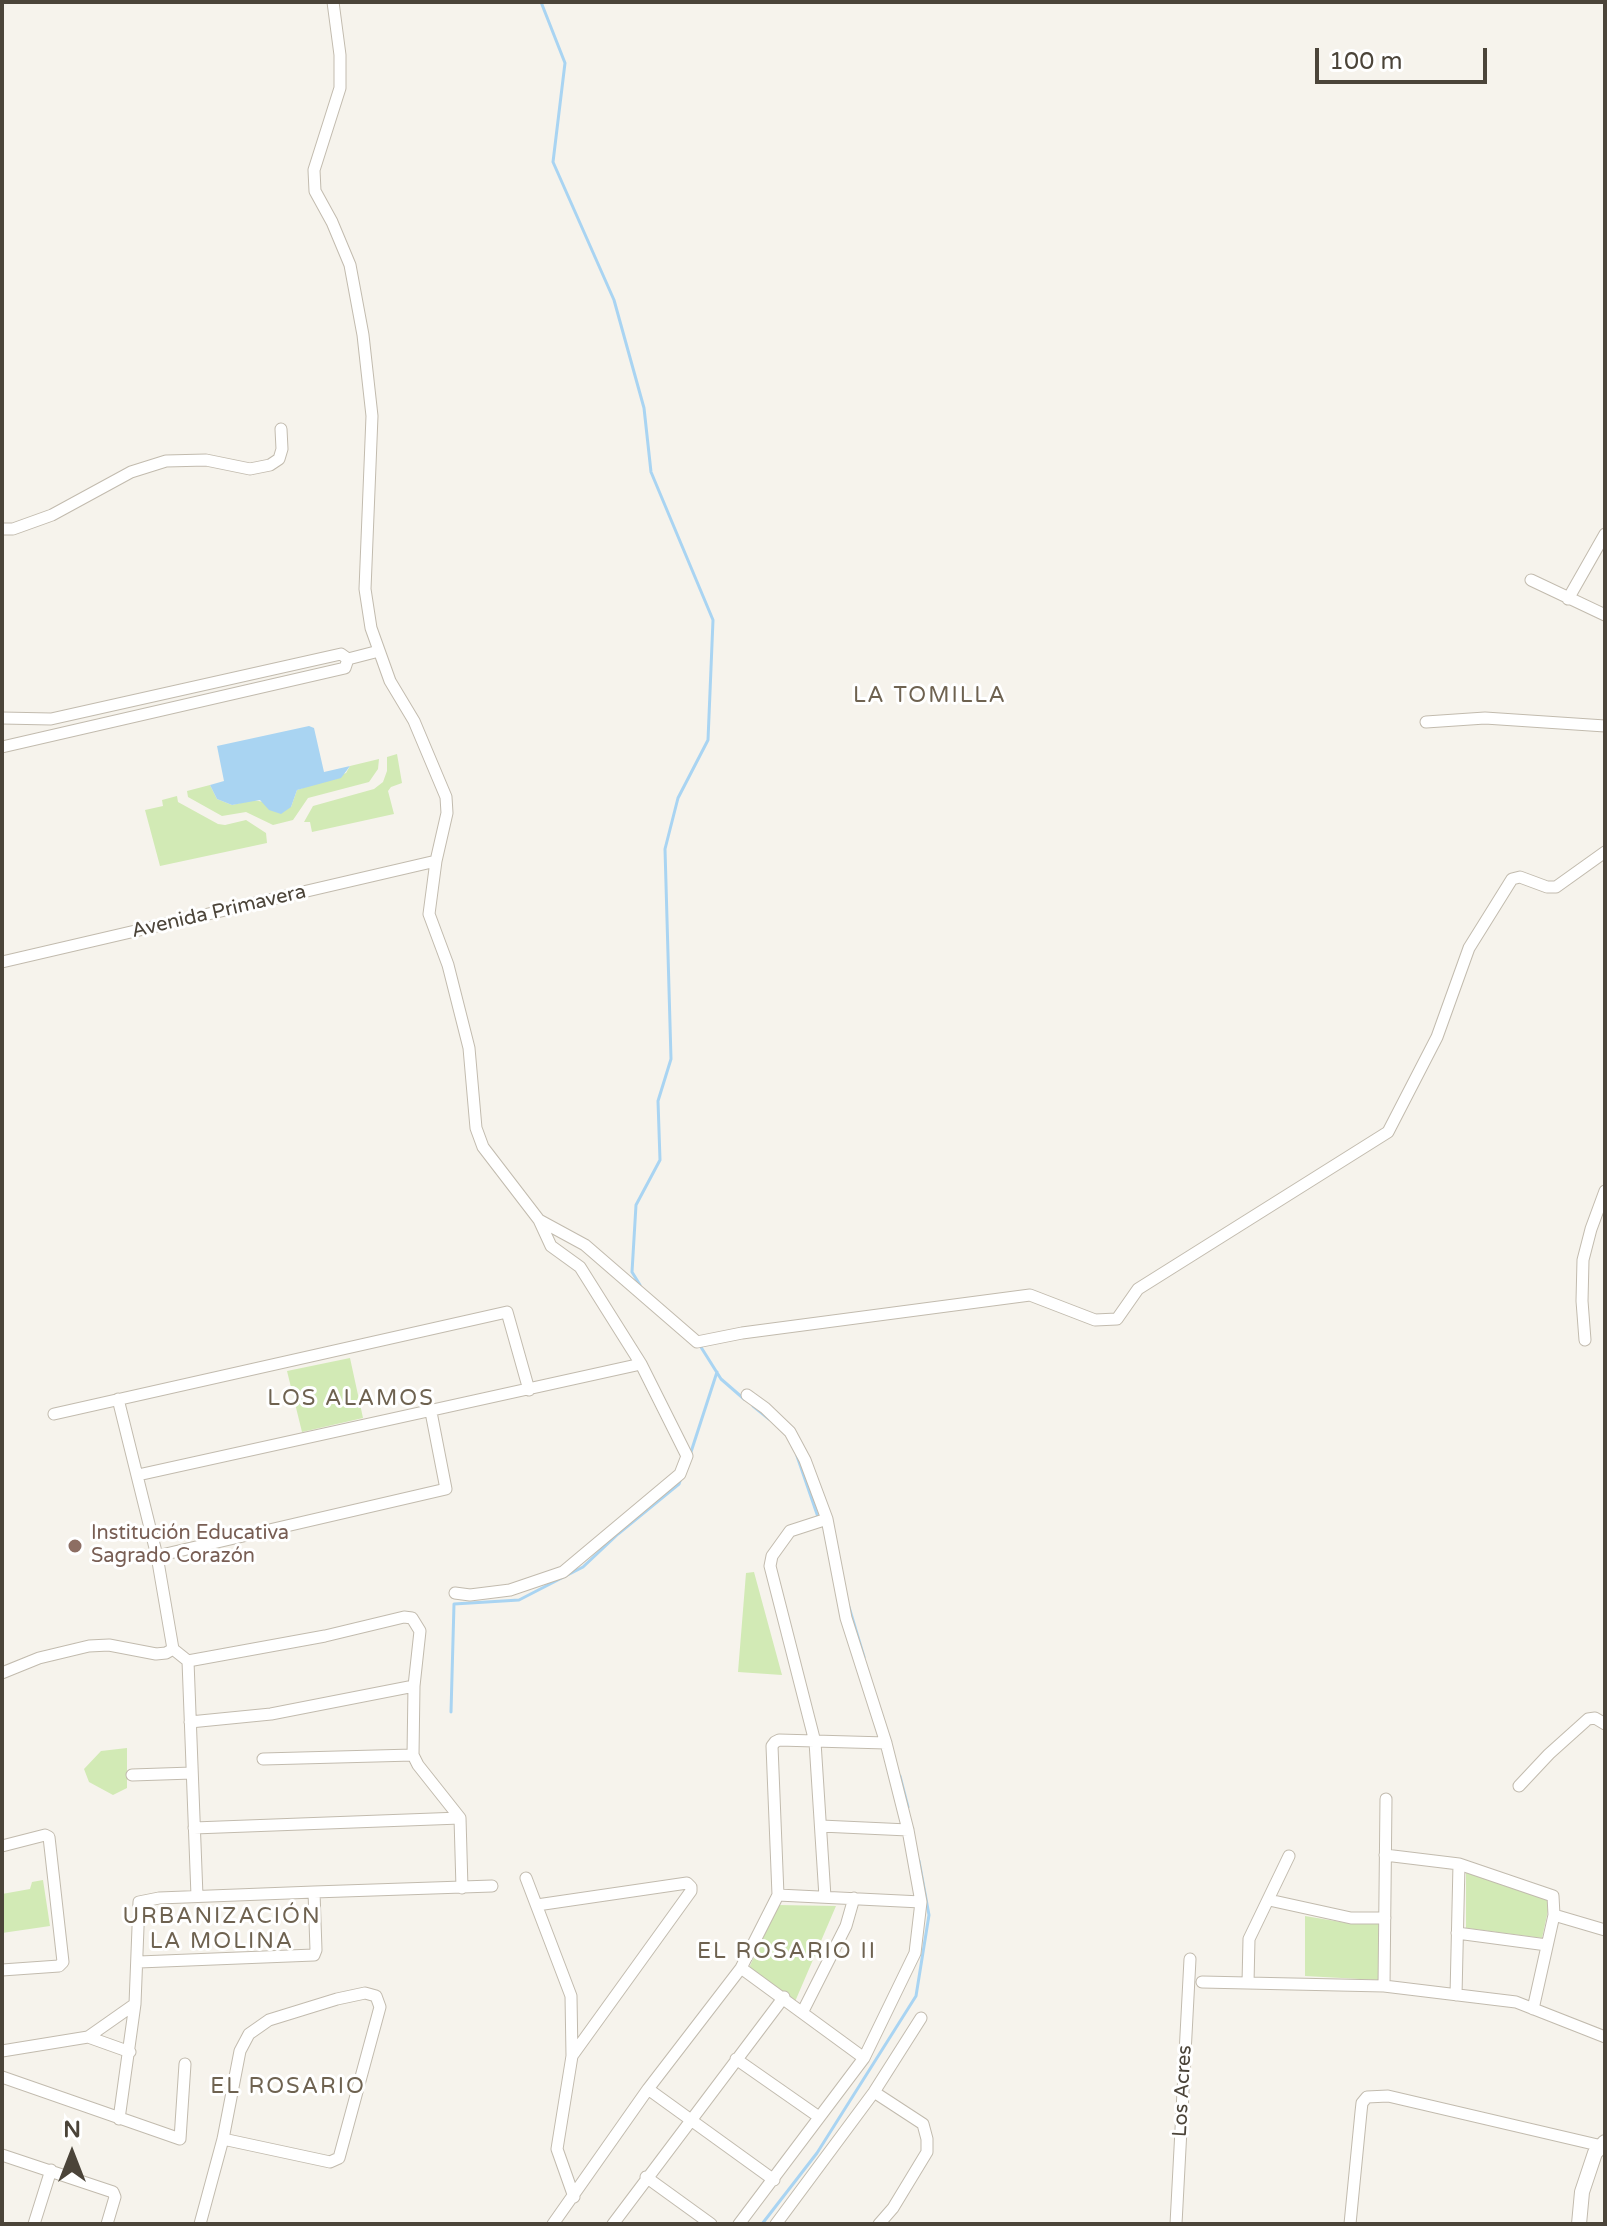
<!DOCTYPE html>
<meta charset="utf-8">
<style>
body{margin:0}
#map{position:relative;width:1607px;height:2226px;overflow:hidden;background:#f6f3ec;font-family:"Varela Round",sans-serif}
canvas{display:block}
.frame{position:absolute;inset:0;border:4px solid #4b4439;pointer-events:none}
.north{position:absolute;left:32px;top:2114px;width:80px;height:80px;-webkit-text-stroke:6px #fff;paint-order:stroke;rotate:0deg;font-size:22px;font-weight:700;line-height:32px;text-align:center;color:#4b4439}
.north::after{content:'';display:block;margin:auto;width:28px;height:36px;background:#4b4439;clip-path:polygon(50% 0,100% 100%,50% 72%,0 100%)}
.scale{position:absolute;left:1315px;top:48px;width:172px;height:36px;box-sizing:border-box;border:4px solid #4b4439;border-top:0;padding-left:10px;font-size:24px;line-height:28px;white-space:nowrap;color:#4b4439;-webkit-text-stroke:6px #fff;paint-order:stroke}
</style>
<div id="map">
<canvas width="1607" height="2226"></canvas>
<div class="frame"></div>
<div class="north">N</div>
<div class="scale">100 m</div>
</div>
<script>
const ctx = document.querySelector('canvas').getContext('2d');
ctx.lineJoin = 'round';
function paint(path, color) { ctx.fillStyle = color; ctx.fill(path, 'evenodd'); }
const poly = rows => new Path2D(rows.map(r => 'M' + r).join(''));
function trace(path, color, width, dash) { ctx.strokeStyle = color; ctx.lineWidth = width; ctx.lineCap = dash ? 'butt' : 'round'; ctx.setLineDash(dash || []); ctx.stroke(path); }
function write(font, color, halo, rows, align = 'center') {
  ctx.font = font + ' "Varela Round",sans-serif'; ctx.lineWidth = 6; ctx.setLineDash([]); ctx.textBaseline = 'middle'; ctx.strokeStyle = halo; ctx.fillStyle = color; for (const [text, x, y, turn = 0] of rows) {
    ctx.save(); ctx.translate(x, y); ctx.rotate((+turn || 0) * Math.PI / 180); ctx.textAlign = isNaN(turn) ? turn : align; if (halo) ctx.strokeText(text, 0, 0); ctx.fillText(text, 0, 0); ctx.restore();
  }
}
paint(poly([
 [397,754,402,783,391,787,388,791,394,814,312,832,310,822,304,822,313,806,374,789,383,782,387,771,387,757],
 [379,759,378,769,369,782,308,798,293,820,273,825,246,812,222,816,188,797,187,791,210,785,217,799,232,805,253,800,291,807,297,790,346,773,350,766],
 [177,796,178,802,218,824,225,825,246,820,266,833,267,843,160,866,145,810,163,806,162,800],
 [350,1358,363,1418,302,1432,287,1371],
 [754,1572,782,1675,738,1672,746,1573],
 [127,1748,127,1788,113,1795,89,1782,84,1769,101,1751],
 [1466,1872,1547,1900,1549,1906,1542,1938,1466,1928],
 [43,1880,50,1926,2,1933,2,1894,30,1889,32,1882],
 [778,1905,836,1906,794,2004,748,1970],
 [1305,1916,1347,1923,1379,1924,1378,1980,1305,1976]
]), '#d2eab5');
paint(poly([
 [309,726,314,728,324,772,350,766,341,778,297,790,291,807,281,814,269,810,260,800,232,805,217,799,210,785,224,781,217,746]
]), '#a9d4f2');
trace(poly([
 [541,2,565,63,553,162,614,300,644,408,651,472,713,620,708,740,678,798,665,849,671,1059,658,1101,660,1160,636,1205,632,1272,640,1285],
 [699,1344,721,1379,744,1399],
 [753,1406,769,1419],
 [691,1452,717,1372],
 [797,1456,818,1517],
 [849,1607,864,1657],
 [451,1712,454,1604,519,1600,583,1567,618,1534,679,1484,681,1478],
 [900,1776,908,1807],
 [762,2224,817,2153,916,1996,929,1915,919,1861]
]), '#a9d4f2', 3);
const minor = poly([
 [333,2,340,55,340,88,314,170,315,191,332,222,350,265,363,335,372,416,365,589,371,628,390,681,414,721,446,797,447,813,436,861,429,914,448,965,469,1048,476,1128,483,1147,539,1220,551,1246,580,1267,641,1364,687,1456,680,1474,563,1572,510,1590,470,1595,455,1593],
 [2,529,13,529,52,515,131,472,166,461,206,460,250,469,270,465,279,459,282,449,281,429],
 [1531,580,1605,615],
 [1568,599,1605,534],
 [2,718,51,719,341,654,348,659,379,651],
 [1426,722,1485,718,1605,726],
 [2,747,345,668,348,659],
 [2,962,436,861],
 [539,1220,585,1245,697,1342,742,1333,1030,1295,1095,1320,1117,1319,1138,1289,1388,1132,1437,1037,1469,948,1512,879,1520,877,1547,887,1556,887,1605,852],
 [1585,1340,1582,1301,1583,1260,1591,1229,1605,1191],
 [118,1399,157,1556,173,1649,188,1661,197,1896],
 [54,1414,507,1312,529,1390],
 [138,1475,641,1364],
 [157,1556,446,1489,431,1412],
 [188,1661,325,1636,404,1617,412,1618,420,1631,414,1686,413,1755,418,1765,460,1818,462,1888],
 [2,1673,39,1658,89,1646,109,1645,156,1654,166,1653,173,1649],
 [190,1722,271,1714,414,1686],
 [263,1759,413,1755],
 [132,1775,192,1773],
 [1519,1786,1549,1754,1588,1719,1595,1718,1605,1724],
 [821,1826,908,1830],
 [194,1828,460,1818],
 [2,1846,45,1835,49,1837,63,1962,59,1966,2,1970],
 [1385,1855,1459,1864,1553,1896,1554,1915,1533,2009],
 [526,1878,571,1996,572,2056,557,2149,574,2197],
 [314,1892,492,1886],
 [778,1895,921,1902],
 [825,1897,815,1742,770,1566,772,1556,790,1531,827,1519],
 [1269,1900,1351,1918,1385,1918],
 [537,1905,687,1883,691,1887,691,1891,572,2056],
 [1554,1915,1605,1930],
 [1457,1933,1547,1945],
 [741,1968,864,2058],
 [1202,1982,1384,1986,1516,2002,1605,2037],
 [1248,1983,1249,1939,1289,1856],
 [1384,1986,1386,1799],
 [1456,1995,1459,1864],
 [803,2011,846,1926,854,1898],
 [88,2037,130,2052],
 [2,2051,88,2037,135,2004],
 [736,2059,819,2117],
 [2,2077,180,2139,185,2064],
 [648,2089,774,2180],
 [874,2092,923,2124,927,2139,927,2152,893,2208,879,2224],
 [119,2119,135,2004,139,1902,159,1898,314,1892,316,1950,314,1955,139,1962],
 [2,2155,113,2192,115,2197,107,2224],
 [646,2177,711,2224],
 [34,2224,51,2170],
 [200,2224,223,2139,240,2051,249,2034,269,2020,337,1999,365,1993,376,1996,380,2007,339,2158,330,2162,223,2139],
 [553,2224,648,2089,741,1968,778,1895,772,1746,775,1742,779,1740,886,1743],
 [613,2224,784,1997],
 [739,2224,864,2058,915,1953,921,1902,908,1830,886,1743,846,1618,827,1519,805,1460,790,1432,765,1408,747,1395],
 [776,2224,874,2092,921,2018],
 [1176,2224,1190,1959],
 [1350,2224,1361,2112,1362,2103,1367,2097,1388,2096,1602,2146]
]);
const tertiary = poly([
 [1579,2224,1582,2192,1595,2153,1605,2142]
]);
trace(minor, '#c2bbae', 13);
trace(tertiary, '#c2bbae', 16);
trace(minor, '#fff', 11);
trace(tertiary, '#fff', 14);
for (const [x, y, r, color] of [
 [75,1546,8,"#8d6e63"]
]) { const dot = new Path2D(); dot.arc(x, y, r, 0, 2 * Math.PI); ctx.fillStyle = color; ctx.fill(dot); trace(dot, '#fff', 3); }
write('20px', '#4b4439', '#fff', [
 ["Avenida Primavera",219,912,-13],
 ["Los Acres",1183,2091,-87]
]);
write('20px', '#785e54', '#fff', [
 ["Institución Educativa",91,1534],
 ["Sagrado Corazón",91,1557]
], 'left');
ctx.letterSpacing = '2px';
write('22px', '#6e6250', '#fff', [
 ["LA TOMILLA",930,696],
 ["LOS ALAMOS",351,1399],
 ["URBANIZACIÓN",222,1917],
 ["LA MOLINA",222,1942],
 ["EL ROSARIO II",787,1952],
 ["EL ROSARIO",288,2087]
]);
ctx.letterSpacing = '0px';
</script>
